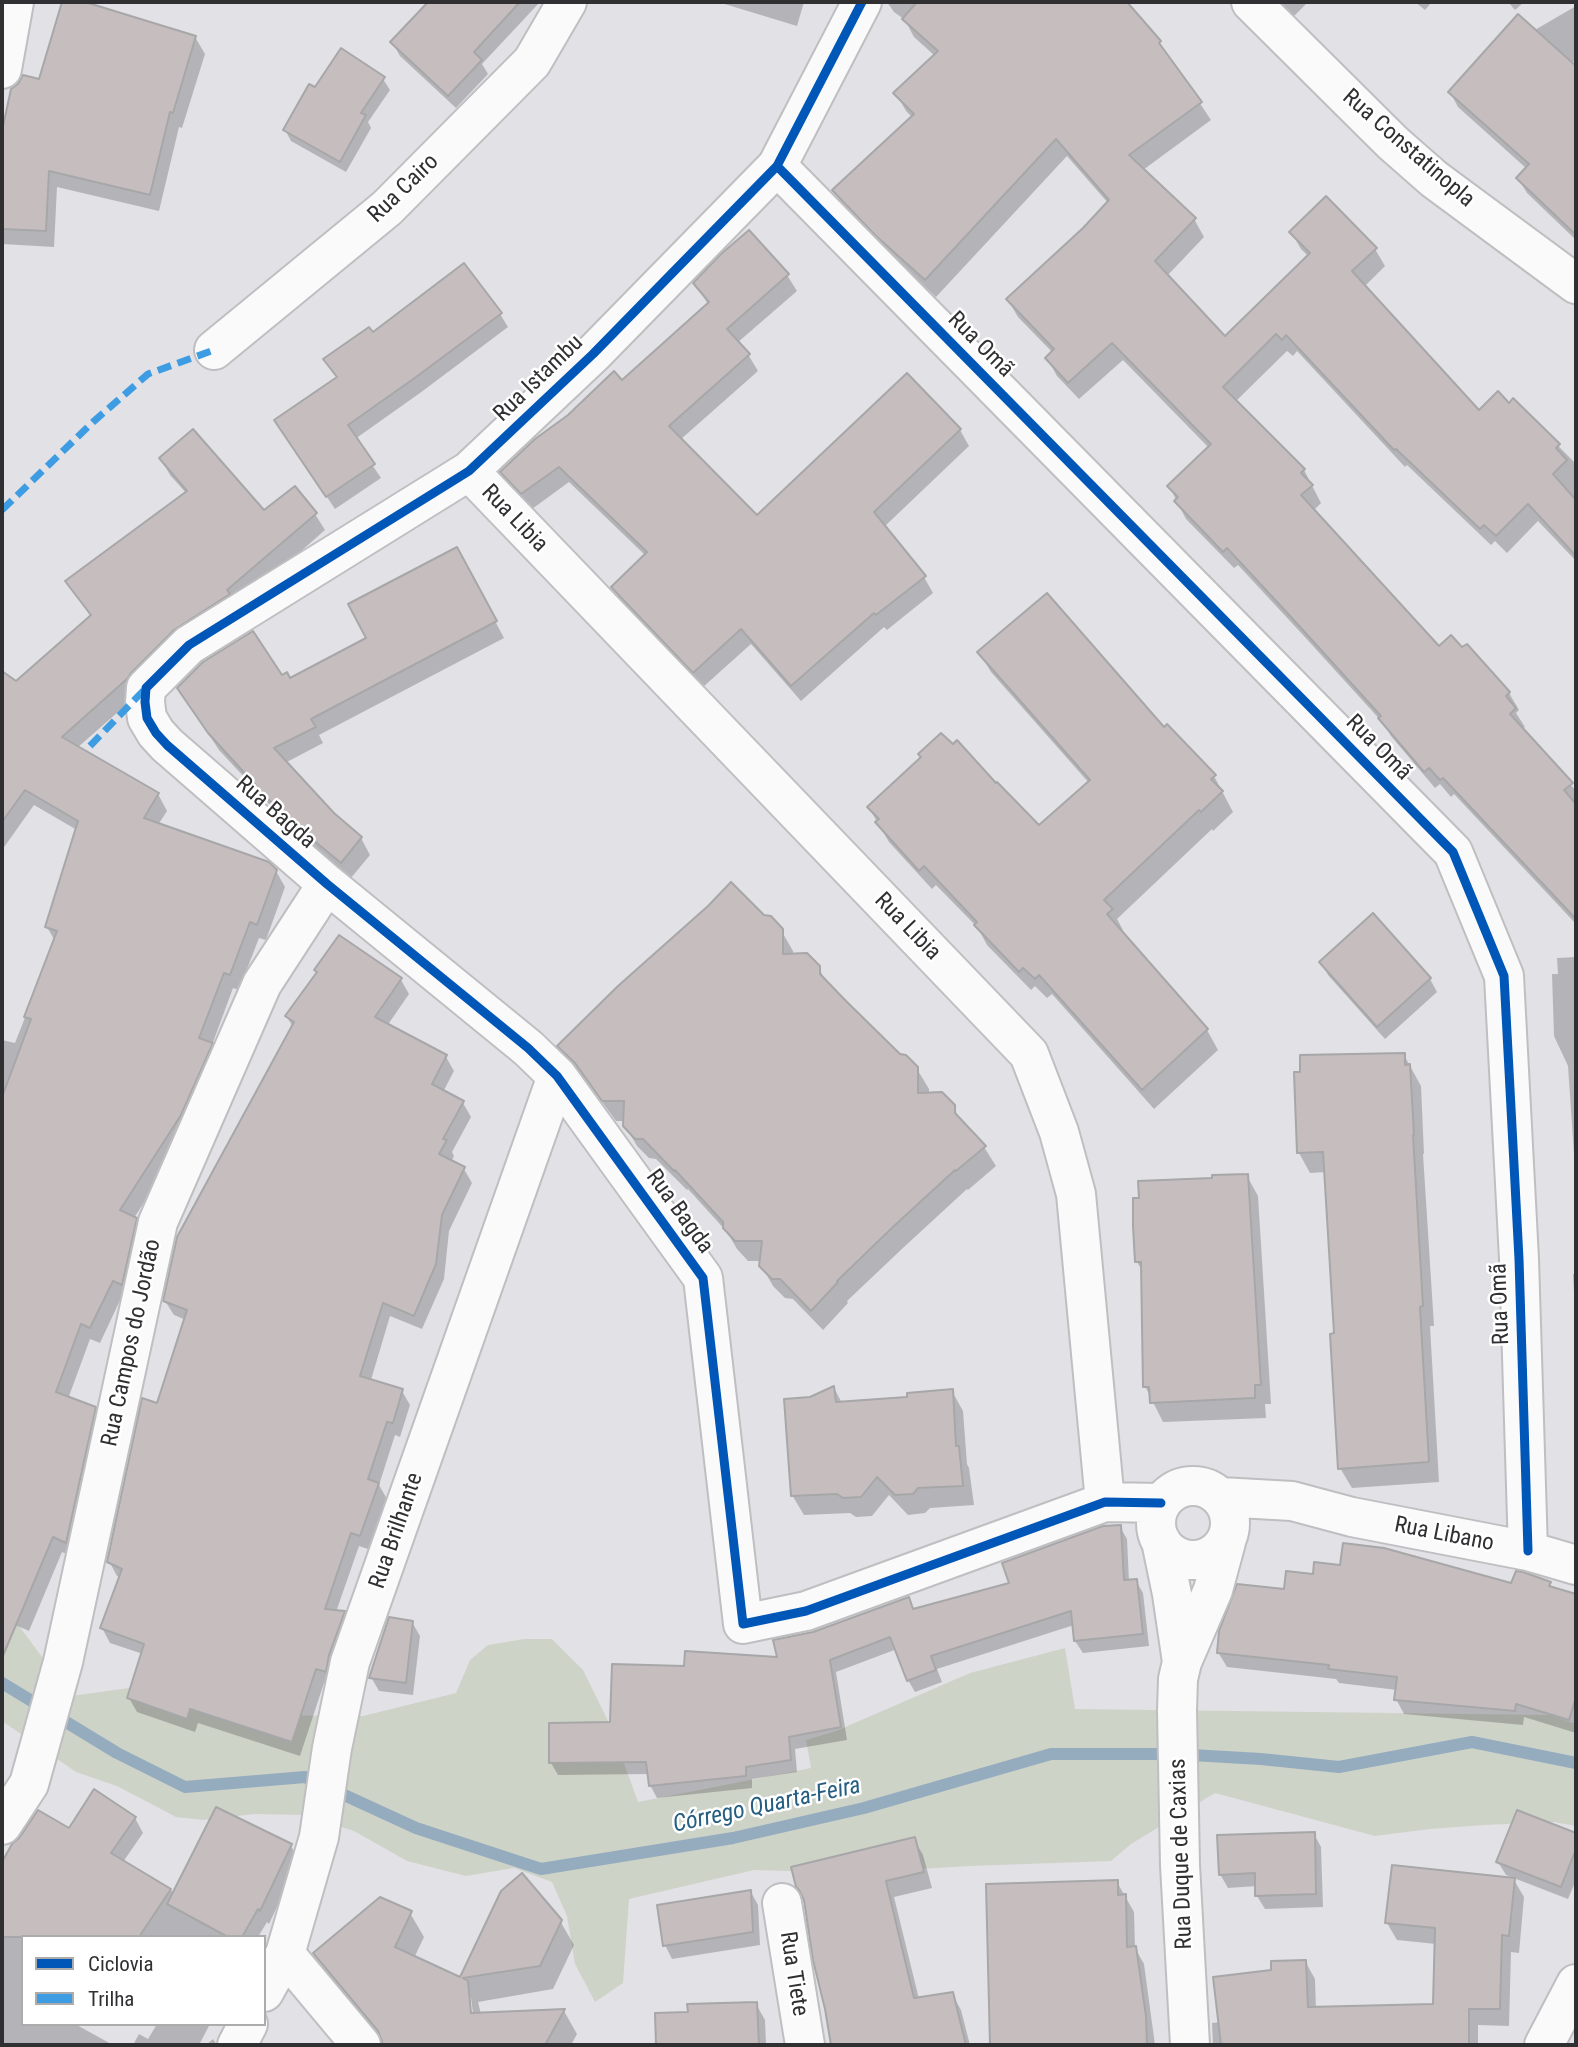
<!DOCTYPE html>
<meta charset="utf-8">
<style>
body{margin:0}
#map{position:relative;width:1578px;height:2047px;overflow:hidden;background:#e2e1e6;font-family:"Roboto Condensed",sans-serif}
canvas{display:block}
.frame{position:absolute;inset:0;border:4px solid #303033;pointer-events:none}
.legend{position:absolute;left:21px;top:1935px;width:245px;height:91px;box-sizing:border-box;background:#fff;border:2px solid #acacad;margin:0;padding:9px 12px;list-style:none;font-size:21px;color:#303033}
.legend li{display:flex;align-items:center;gap:14px;height:35px}
.legend b{width:35px;border:2px solid #acacad}
</style>
<div id="map">
<canvas width="1578" height="2047"></canvas>
<div class="frame"></div>
<ul class="legend">
<li><b style="height:9px;background:#0057b8"></b>Ciclovia</li>
<li><b style="height:9px;background:#3e9de2"></b>Trilha</li>
</ul>
</div>
<script>
const ctx = document.querySelector('canvas').getContext('2d');
ctx.lineJoin = 'round';
function paint(path, color) { ctx.fillStyle = color; ctx.fill(path, 'evenodd'); }
const poly = rows => new Path2D(rows.map(r => 'M' + r).join(''));
function trace(path, color, width, dash) { ctx.strokeStyle = color; ctx.lineWidth = width; ctx.lineCap = dash ? 'butt' : 'round'; ctx.setLineDash(dash || []); ctx.stroke(path); }
function write(font, color, halo, rows, align = 'center') {
  ctx.font = font + ' "Roboto Condensed",sans-serif'; ctx.lineWidth = 5; ctx.setLineDash([]); ctx.textBaseline = 'middle'; ctx.strokeStyle = halo; ctx.fillStyle = color; for (const [text, x, y, turn = 0] of rows) {
    ctx.save(); ctx.translate(x, y); ctx.rotate((+turn || 0) * Math.PI / 180); ctx.textAlign = isNaN(turn) ? turn : align; if (halo) ctx.strokeText(text, 0, 0); ctx.fillText(text, 0, 0); ctx.restore();
  }
}
paint(poly([
 [2,1618,19,1626,71,1696,129,1688,234,1715,363,1716,456,1693,470,1660,488,1645,524,1639,552,1639,583,1670,611,1727,638,1802,811,1768,806,1740,836,1731,970,1673,1065,1648,1075,1709,1551,1715,1576,1724,1576,1826,1554,1822,1484,1825,1430,1829,1375,1836,1215,1793,1131,1844,1111,1861,970,1866,850,1873,754,1870,629,1899,623,1983,595,2002,575,1964,567,1916,552,1882,514,1868,466,1876,407,1861,354,1831,304,1815,254,1814,203,1820,176,1817,117,1786,76,1772,2,1721]
]), '#ced3c8');
paint(poly([
 [64,2,79,2,195,37,205,54,182,128,179,127,159,211,57,187,54,247,2,244,2,139,12,90,40,81],
 [430,2,540,2,482,64,488,74,456,108,400,56,392,42],
 [718,2,804,2,797,26],
 [887,2,1124,2,1159,42,1211,120,1143,170,1194,219,1204,237,1167,276,1225,338,1309,257,1301,249,1291,232,1375,249,1385,266,1364,287,1479,413,1510,405,1514,401,1576,464,1576,561,1538,521,1507,553,1495,541,1491,545,1407,465,1405,467,1297,351,1293,356,1287,351,1236,401,1304,470,1321,503,1313,511,1439,648,1509,693,1519,710,1516,713,1525,727,1522,729,1576,791,1576,924,1454,794,1451,797,1440,784,1435,788,1391,736,1384,724,1303,635,1238,565,1234,568,1186,519,1169,486,1209,448,1123,360,1079,399,1057,376,1047,358,1053,353,1018,317,1008,300,1084,229,1108,203,1067,156,936,297,889,253,844,208,834,191,913,118,906,111,896,93,935,56,914,37,905,20,894,12],
 [1278,2,1308,2,1293,17],
 [1415,2,1432,2,1425,10],
 [1508,2,1524,2,1515,10],
 [1576,6,1576,60,1547,77,1576,104,1576,240,1527,193,1518,178,1527,169,1458,107,1450,92,1473,66],
 [383,79,390,90,368,122,371,128,346,172,291,141,285,130,316,89],
 [787,275,797,291,737,343,749,356,758,371,680,440,757,517,907,375,960,430,969,446,884,527,924,577,933,593,887,630,884,627,801,701,751,644,703,687,622,603,613,587,646,556,569,482,532,509,511,488,502,472,622,382,708,304,695,284],
 [500,314,508,327,420,393,355,439,381,478,335,509,284,433,338,379,333,372],
 [161,459,264,513,315,514,325,530,77,748,158,794,167,811,158,825,276,871,285,887,266,940,259,938,239,990,233,988,212,1045,221,1060,190,1131,134,1218,145,1235,131,1300,122,1296,100,1343,90,1339,68,1399,94,1409,104,1425,75,1558,62,1552,29,1631,2,1619,2,1040,15,1043,55,941,47,927,77,830,34,805,2,850,2,673,16,683,91,617,67,581,187,494,170,475],
 [466,566,504,638,319,735,323,743,285,763,332,815,361,838,370,855,351,878,294,831,219,750,189,704,281,677,290,680,369,638],
 [979,652,1164,729,1214,776,1233,812,1213,831,1212,829,1117,919,1123,930,1120,932,1207,1030,1218,1050,1154,1109,1052,994,1047,998,1035,986,1031,990,987,945,978,928,936,885,932,889,889,842,869,808,996,786,1039,828,1089,783,991,672],
 [764,917,781,930,793,951,793,955,818,967,829,986,899,1055,917,1069,929,1089,929,1094,953,1107,964,1126,984,1147,996,1166,968,1190,967,1189,904,1247,847,1301,848,1303,823,1330,793,1299,785,1298,773,1286,761,1265,761,1261,748,1261,737,1249,727,1232,688,1189,687,1190,656,1159,649,1158,637,1146,625,1125,625,1121,616,1121,588,1083,571,1066,559,1046],
 [340,937,401,980,409,994,387,1026,446,1057,454,1071,443,1092,463,1103,471,1117,452,1152,454,1156,451,1162,464,1169,472,1183,449,1231,444,1279,422,1329,390,1316,371,1380,402,1391,410,1405,400,1437,395,1435,379,1485,387,1499,368,1549,359,1546,336,1612,344,1613,352,1627,333,1685,324,1683,300,1756,198,1723,195,1732,137,1712,129,1698,143,1654,110,1643,102,1628,120,1577,117,1576,109,1561,186,1320,174,1315,165,1301,293,1027,287,1017,318,973],
 [1576,957,1576,1184,1568,1066,1554,1036,1552,974,1558,974,1557,958],
 [1321,962,1430,979,1437,992,1385,1039,1328,975],
 [1404,1055,1421,1086,1424,1154,1423,1154,1434,1326,1430,1326,1439,1482,1352,1488,1340,1468,1336,1335,1326,1172,1310,1173,1299,1153],
 [1247,1176,1258,1196,1271,1404,1265,1404,1266,1418,1163,1422,1145,1386,1143,1272,1137,1262],
 [1573,1274,1576,1274,1576,1327],
 [834,1388,842,1403,908,1398,952,1391,963,1411,967,1464,969,1468,974,1505,930,1508,925,1513,908,1515,889,1495,872,1516,856,1517,850,1513,804,1515,792,1495,810,1399],
 [1120,1527,1127,1539,1129,1581,1136,1581,1143,1593,1149,1646,1083,1653,1075,1641,1074,1625,937,1669,942,1682,915,1692,908,1680,897,1649,836,1672,847,1740,795,1749,797,1772,752,1779,752,1788,657,1798,650,1785,649,1774,558,1775,551,1763,612,1724,686,1668,779,1659,814,1633,908,1599,915,1611,1012,1585],
 [1314,1576,1512,1585,1550,1584,1553,1589,1576,1596,1576,1733,1524,1717,1523,1725,1404,1714,1396,1699,1397,1690,1339,1683,1336,1679,1227,1667,1218,1652,1286,1591],
 [412,1622,420,1636,413,1695,379,1691,371,1677],
 [1518,1813,1576,1835,1576,1880,1568,1899,1506,1875,1498,1862],
 [135,1818,143,1833,123,1862,175,1893,291,1846,299,1860,269,1924,267,1922,258,1937,23,1937,23,2024,75,2024,113,2045,2,2045,2,1869,17,1842],
 [1314,1834,1321,1847,1323,1907,1265,1909,1257,1896,1257,1886,1228,1888,1220,1874],
 [914,1839,923,1855,932,1888,894,1897,919,1999,952,1994,961,2010,970,2045,832,2045,827,2009,815,1960],
 [1514,1880,1524,1897,1519,1953,1511,1952,1509,2026,1478,2025,1478,2045,1213,2045,1212,2023,1221,2022,1273,1972,1305,1961,1315,1979,1316,2009,1435,2006,1436,1944,1397,1940,1387,1923],
 [1117,1882,1134,1912,1135,1948,1144,1964,1155,2045,991,2045,987,1885],
 [503,1892,560,1921,574,1945,553,1989,478,2002,481,2014,564,2011,577,2034,571,2045,384,2045,329,1977,315,1954,410,1913,424,1937,414,1958,461,1980],
 [468,1998,471,1998,474,2021,470,2022],
 [751,1892,758,1905,760,1945,672,1959,665,1945],
 [756,2004,765,2020,766,2045,658,2045,657,2014,690,2014],
 [157,2024,210,2024,199,2045,133,2045,139,2034,148,2039],
 [213,2039,217,2045,206,2045]
]), '#0003');
trace(poly([
 [2,1683,117,1753,185,1787,305,1777,416,1828,541,1869,733,1838,864,1808,1051,1754,1174,1754,1261,1759,1339,1767,1472,1742,1576,1763]
]), '#95acbf', 12);
const building = poly([
 [62,2,85,2,196,36,173,113,170,112,150,195,49,171,46,231,2,229,2,131,11,89,18,84,23,75,39,79,62,2],
 [428,2,520,2,474,52,482,60,448,96,390,42,428,2],
 [917,2,1127,2,1161,41,1159,43,1202,102,1129,155,1196,218,1155,261,1225,336,1310,253,1289,232,1326,196,1377,248,1352,271,1479,410,1498,391,1509,403,1513,398,1560,444,1556,448,1567,460,1553,474,1576,500,1576,556,1528,504,1496,536,1484,525,1480,529,1396,449,1394,450,1286,335,1282,340,1276,334,1223,387,1305,469,1301,473,1313,485,1301,495,1439,646,1451,635,1462,647,1467,644,1510,692,1506,696,1516,708,1510,714,1573,783,1564,790,1576,804,1576,919,1443,778,1440,780,1429,768,1424,772,1378,718,1381,716,1291,617,1227,548,1223,552,1174,501,1178,497,1167,486,1211,444,1112,343,1068,383,1045,358,1054,349,1006,299,1083,228,1109,200,1056,139,925,280,876,236,832,190,914,114,893,93,938,51,902,19,917,2],
 [1518,14,1576,66,1576,235,1516,178,1529,164,1448,92,1518,14],
 [341,48,385,77,361,113,366,115,340,162,283,130,309,84,315,87,341,48],
 [749,230,789,274,727,329,750,354,669,426,757,515,907,373,961,429,874,512,926,576,876,615,874,613,791,686,741,629,693,673,611,587,647,552,559,467,521,494,500,472,535,439,568,415,614,371,622,380,709,302,693,283,721,254,749,230],
 [464,263,502,313,412,380,348,425,375,464,326,497,274,420,337,377,323,359,369,327,373,332,464,263],
 [193,429,264,510,295,486,317,513,227,590,230,594,174,630,131,673,128,678,62,737,159,793,144,818,269,862,277,870,257,925,250,922,230,975,224,973,199,1038,213,1043,181,1115,120,1210,137,1218,122,1285,113,1281,90,1328,81,1324,56,1392,96,1407,66,1543,53,1537,2,1658,2,1097,31,1019,24,1017,57,931,45,927,78,821,25,790,2,822,2,671,16,681,91,615,65,581,187,491,159,458,193,429],
 [457,547,497,621,311,719,316,727,274,748,334,813,362,837,341,863,283,815,208,733,177,688,203,662,253,631,282,675,287,672,290,678,366,638,348,604,457,547],
 [1047,593,1164,727,1167,724,1216,775,1211,779,1223,791,1201,812,1199,810,1104,900,1113,909,1107,914,1208,1029,1142,1090,1039,975,1035,979,1023,968,1019,972,974,925,977,922,924,866,919,871,875,822,879,819,867,807,921,757,918,754,941,733,953,744,957,740,996,783,997,782,1039,825,1090,780,977,652,1047,593],
 [731,882,764,915,771,916,783,929,783,954,807,953,820,966,820,974,846,1001,900,1054,906,1055,918,1067,918,1093,942,1092,955,1105,955,1113,986,1146,956,1171,955,1170,893,1227,837,1281,838,1282,811,1311,780,1279,772,1279,759,1266,762,1241,735,1241,723,1228,723,1222,675,1170,674,1171,643,1139,635,1139,623,1126,624,1101,602,1101,575,1063,557,1046,618,986,708,906,731,882],
 [1373,913,1431,978,1377,1027,1319,962,1373,913],
 [339,935,402,978,375,1017,447,1055,432,1084,464,1101,443,1139,447,1140,439,1154,465,1167,442,1215,436,1264,414,1316,383,1303,360,1376,403,1389,393,1423,387,1422,368,1479,379,1483,360,1536,351,1533,325,1609,345,1611,329,1655,326,1672,316,1669,292,1742,190,1709,187,1719,127,1698,144,1644,100,1628,122,1569,107,1562,142,1398,157,1403,187,1310,163,1301,177,1237,294,1022,285,1016,317,972,314,970,339,935],
 [1405,1053,1405,1065,1410,1064,1414,1135,1413,1135,1423,1306,1420,1307,1429,1462,1338,1469,1330,1334,1334,1333,1323,1152,1297,1153,1294,1072,1300,1072,1300,1055,1405,1053],
 [1248,1174,1261,1385,1255,1385,1255,1398,1150,1403,1149,1387,1143,1387,1141,1262,1135,1262,1133,1226,1133,1198,1139,1198,1138,1181,1212,1178,1212,1175,1248,1174],
 [834,1386,836,1402,907,1397,907,1393,953,1389,956,1446,959,1446,963,1486,918,1488,913,1494,895,1495,877,1477,861,1497,843,1498,837,1494,791,1496,784,1399,810,1397,834,1386],
 [1121,1525,1124,1580,1137,1579,1143,1634,1074,1641,1071,1611,931,1656,936,1670,907,1681,890,1637,830,1660,841,1727,789,1737,791,1760,746,1767,746,1776,649,1786,646,1762,549,1763,549,1723,610,1722,612,1664,684,1666,685,1651,777,1657,773,1640,813,1632,909,1597,913,1609,1009,1583,1002,1563,1103,1526,1121,1525],
 [1343,1543,1384,1548,1511,1583,1516,1571,1523,1572,1551,1582,1549,1586,1576,1594,1576,1697,1569,1720,1516,1704,1515,1711,1394,1700,1397,1677,1328,1669,1329,1665,1217,1653,1219,1631,1237,1584,1284,1589,1286,1571,1313,1574,1314,1562,1340,1565,1343,1543],
 [389,1617,413,1621,406,1683,369,1678,389,1617],
 [94,1789,136,1817,111,1853,171,1889,139,1937,2,1937,2,1862,12,1844,20,1837,38,1810,69,1828,94,1789],
 [216,1807,292,1844,260,1911,258,1909,242,1937,228,1937,167,1904,216,1807],
 [1517,1810,1576,1833,1576,1849,1561,1887,1496,1862,1517,1810],
 [1315,1832,1316,1894,1255,1896,1255,1873,1219,1875,1217,1835,1315,1832],
 [915,1837,924,1872,886,1881,914,1998,953,1992,966,2045,831,2045,825,2009,813,1960,804,1900,799,1890,796,1887,791,1867,915,1837],
 [1392,1865,1515,1878,1509,1936,1502,1935,1500,2009,1469,2009,1469,2045,1221,2045,1213,1977,1271,1970,1271,1961,1306,1960,1308,2007,1433,2004,1435,1928,1385,1923,1392,1865],
 [522,1873,562,1920,540,1966,463,1978,468,1981,471,2013,565,2009,545,2045,382,2045,382,2041,378,2031,313,1953,380,1897,412,1911,395,1947,460,1977,501,1891,522,1873],
 [1118,1880,1118,1895,1126,1894,1127,1947,1136,1946,1146,2016,1147,2045,990,2045,986,1884,1118,1880],
 [751,1890,753,1932,663,1946,657,1905,751,1890],
 [757,2002,759,2045,656,2045,655,2013,688,2012,687,2004,757,2002]
]);
paint(building, '#c6bebe');
trace(building, '#a7a6a8', 2);
const street = poly([
 [862,2,777,166,593,354,469,471,189,645,146,688,145,702,147,718,156,733,167,745,327,884,528,1048,557,1076,703,1278,743,1624,806,1611,1105,1502,1161,1503],
 [1251,2,1393,143,1434,179,1576,284],
 [2,69,14,2],
 [777,166,1453,852,1504,976,1519,1259,1528,1551],
 [214,350,387,208,532,62,567,2],
 [469,471,1029,1054,1059,1132,1076,1194,1105,1502],
 '1156 1523a37 37 0 1 1 74 0a37 37 0 1 1-74 0Z',
 [1221,1497,1292,1501,1352,1517,1528,1551,1576,1565],
 [1161,1541,1172,1594,1182,1662],
 [2,1825,29,1784,63,1662,158,1222,262,984,327,884],
 [782,1903,805,2045],
 [285,1954,361,2045],
 [264,1992,285,1954,319,1837,332,1748,350,1662,557,1076],
 [237,2045,248,2024],
 [1190,2045,1180,1865,1177,1711,1178,1679,1182,1662,1213,1590,1226,1542],
 [1544,2045,1576,1984]
]);
trace(street, '#bfbec1', 42);
trace(street, '#fbfafb', 38);
trace(poly([
 [2,510,93,422,148,374,214,350],
 [90,746,146,688]
]), '#3e9de2', 7, [14, 7]);
trace(poly([
 [862,2,777,166,593,354,469,471,189,645,146,688,145,702,147,718,156,733,167,745,327,884,528,1048,557,1076,703,1278,743,1624,806,1611,1105,1502,1161,1503],
 [777,166,1453,852,1504,976,1519,1259,1528,1551]
]), '#0057b8', 9);
write('23px', '#303033', '#fff', [
 ["Rua Constatinopla",1408,149,41],
 ["Rua Cairo",404,189,-44],
 ["Rua Omã",980,345,45],
 ["Rua Istambu",539,379,-44],
 ["Rua Libia",514,519,46],
 ["Rua Omã",1378,748,45],
 ["Rua Bagda",275,813,41],
 ["Rua Libia",907,927,46],
 ["Rua Bagda",679,1212,54],
 ["Rua Omã",1501,1304,-92],
 ["Rua Campos do Jordão",132,1343,-78],
 ["Rua Brilhante",397,1531,-71],
 ["Rua Libano",1444,1535,11],
 ["Rua Duque de Caxias",1182,1854,-92],
 ["Rua Tiete",793,1974,81]
]);
write('italic 24px', '#255e81', '#fff', [
 ["Córrego Quarta-Feira",767,1806,-12]
]);
</script>
